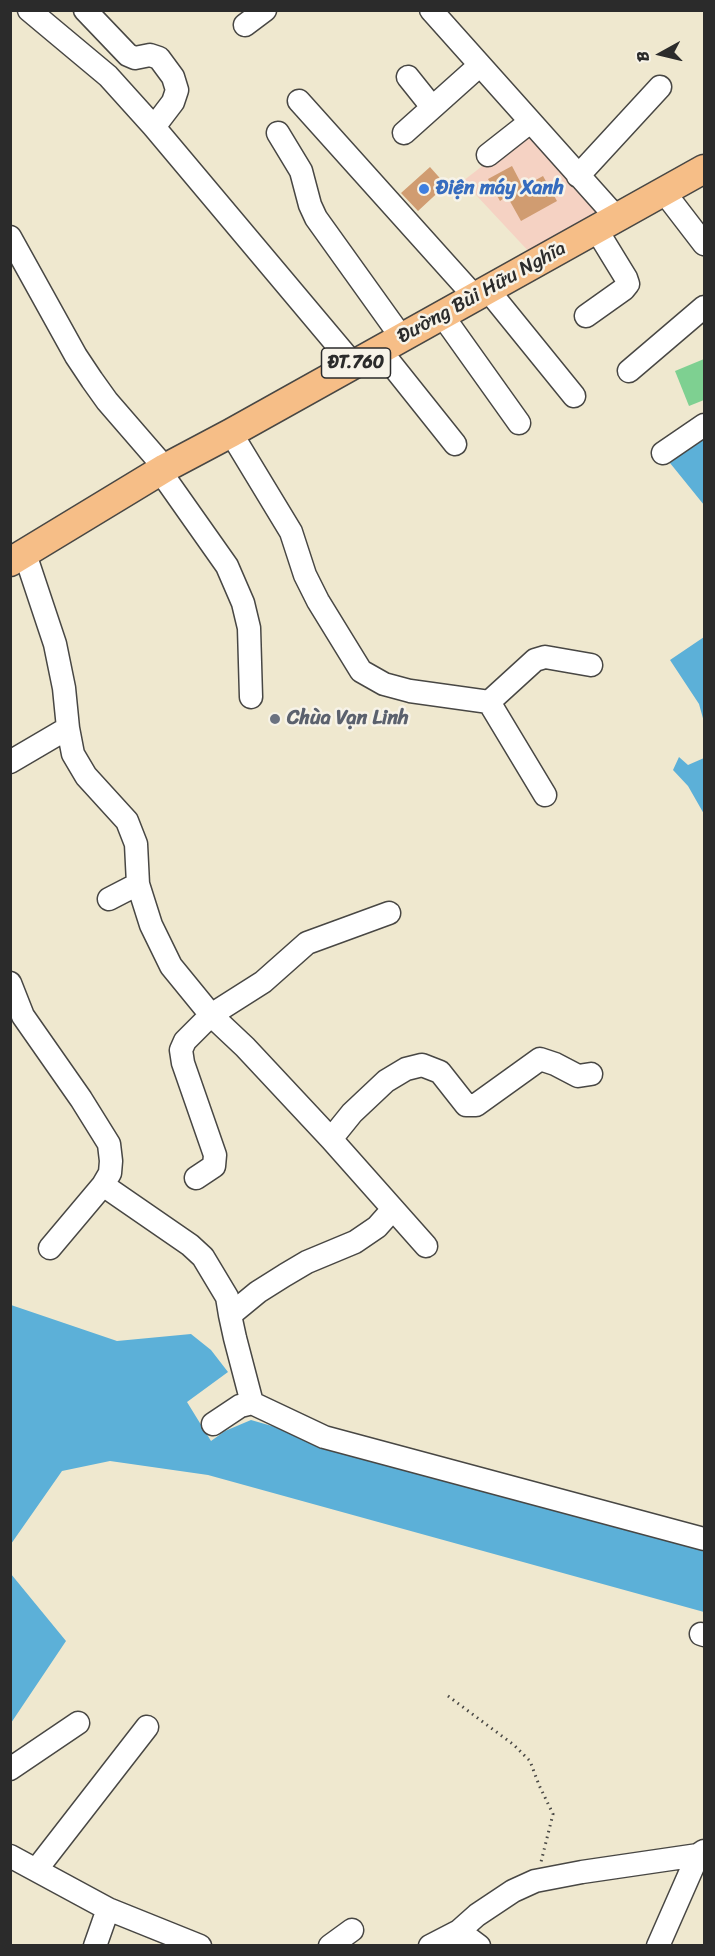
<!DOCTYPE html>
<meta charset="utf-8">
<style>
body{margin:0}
#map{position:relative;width:715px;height:1956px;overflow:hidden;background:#efe8cf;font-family:Sriracha,sans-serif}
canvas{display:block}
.frame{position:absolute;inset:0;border:12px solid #2b2b2b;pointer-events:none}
.north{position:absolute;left:631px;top:24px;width:60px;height:60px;-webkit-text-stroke:4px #f7f3e8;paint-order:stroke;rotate:262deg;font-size:16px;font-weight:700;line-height:24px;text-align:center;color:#2b2b2b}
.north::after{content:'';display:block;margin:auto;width:21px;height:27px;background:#2b2b2b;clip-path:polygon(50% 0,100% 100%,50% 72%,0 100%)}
</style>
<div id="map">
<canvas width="715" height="1956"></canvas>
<div class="frame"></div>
<div class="north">B</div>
</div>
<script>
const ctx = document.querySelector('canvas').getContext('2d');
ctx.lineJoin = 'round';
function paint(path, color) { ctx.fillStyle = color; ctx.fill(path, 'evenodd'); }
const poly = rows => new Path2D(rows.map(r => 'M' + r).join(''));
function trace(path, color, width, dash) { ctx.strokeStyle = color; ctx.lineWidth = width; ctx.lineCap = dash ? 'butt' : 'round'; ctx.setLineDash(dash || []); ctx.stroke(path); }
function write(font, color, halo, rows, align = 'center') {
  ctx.font = font + ' Sriracha,sans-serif'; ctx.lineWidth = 5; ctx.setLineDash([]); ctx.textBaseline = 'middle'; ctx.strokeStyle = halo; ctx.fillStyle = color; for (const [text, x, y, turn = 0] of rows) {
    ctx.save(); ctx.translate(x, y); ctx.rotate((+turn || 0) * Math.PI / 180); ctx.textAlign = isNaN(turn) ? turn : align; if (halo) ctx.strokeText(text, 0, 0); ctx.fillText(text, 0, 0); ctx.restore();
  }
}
paint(poly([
 [530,129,605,214,532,255,463,181]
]), '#f5d2c3');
paint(poly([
 [704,359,704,400,689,406,675,371]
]), '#7ed091');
paint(poly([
 [704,437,704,505,670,463],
 [704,637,704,722,699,704,670,660],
 [679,757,688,765,704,758,704,814,688,786,673,770],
 [11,1305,117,1341,191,1334,211,1350,228,1372,187,1402,211,1441,225,1431,251,1420,704,1550,704,1612,208,1475,110,1461,62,1471,11,1544],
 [11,1574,66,1641,11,1723]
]), '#5cb0d8');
paint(poly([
 [512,166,523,187,543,176,557,201,521,221,507,196,500,201,488,179],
 [430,167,446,185,418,211,401,193]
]), '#d09c71');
const minor = poly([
 [29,10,108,76,154,127,354,365],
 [85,10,128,55,135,58,150,55,159,58,173,77,177,90,173,102,154,127],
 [431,10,616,217],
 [245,25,265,10],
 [408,77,432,107],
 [299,101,475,297],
 [278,133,301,171,310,205,316,218,402,338],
 [404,133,480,65],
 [488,155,530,122],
 [578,176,660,87],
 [664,192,704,244],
 [10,237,76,356,92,380,107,401,165,468],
 [488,290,574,396],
 [442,315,519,423],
 [586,316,624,289,628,284,626,278,596,229],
 [380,350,455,444],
 [629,371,704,307],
 [231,433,291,532,305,575,318,601,361,671,384,684,410,691,489,702,545,795],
 [663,453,704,425],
 [160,471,227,566,243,603,249,628,251,697],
 [25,554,55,644,64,688,68,728,73,754,86,776,127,821,136,844,138,884,151,925,171,966,211,1015,245,1047,331,1139,426,1246],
 [489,702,535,660,545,657,591,665],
 [10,762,68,728],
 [109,899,138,884],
 [10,983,23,1016,81,1099,109,1144,111,1161,110,1173,103,1185,50,1248],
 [331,1139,352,1113,386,1081,406,1069,422,1065,440,1072,466,1105,476,1105,540,1059,555,1064,578,1076,591,1074],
 [196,1178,214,1166,215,1155,183,1063,181,1050,185,1041,211,1015,263,982,307,943,389,913],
 [103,1185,190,1245,203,1257,227,1297,230,1315],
 [252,1403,235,1338,230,1315,258,1292,285,1275,307,1262,355,1242,377,1227,393,1209],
 [213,1424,240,1406,252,1403,324,1437,704,1539],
 [701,1634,704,1635],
 [10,1769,78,1723],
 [10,1856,108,1909,200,1946],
 [36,1870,147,1727],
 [459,1931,479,1946],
 [95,1946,108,1909],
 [330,1946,352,1930],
 [430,1946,459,1931,477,1915,513,1891,535,1881,582,1872,698,1855,704,1851],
 [658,1946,698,1855]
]);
const major = poly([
 [10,562,165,468,231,433,704,169]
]);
trace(minor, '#484744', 25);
trace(major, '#484744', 31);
trace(poly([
 [448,1696,514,1745,530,1761,539,1785,553,1814,541,1862]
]), '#484744', 3, [1.5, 4.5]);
trace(minor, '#fff', 22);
trace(major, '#f6be87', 28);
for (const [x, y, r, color] of [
 [424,189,6,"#3f7fe0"],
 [275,719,6,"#6b7280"]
]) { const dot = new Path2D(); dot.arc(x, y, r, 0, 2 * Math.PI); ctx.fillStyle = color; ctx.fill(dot); trace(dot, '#f7f3e8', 2); }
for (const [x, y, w] of [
 [356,363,69]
]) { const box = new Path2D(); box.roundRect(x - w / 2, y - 15, w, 30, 4.5); ctx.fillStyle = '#f7f3e8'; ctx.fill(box); trace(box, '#2b2b2b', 1.5); }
write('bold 18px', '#2b2b2b', null, [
 ["ĐT.760",356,363]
]);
write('bold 20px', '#366cbe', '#f7f3e8', [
 ["Điện máy Xanh",436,189]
], 'left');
write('20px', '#2b2b2b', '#f7f3e8', [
 ["Đường Bùi Hữu Nghĩa",482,293,-29]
]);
write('bold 20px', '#5b616d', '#f7f3e8', [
 ["Chùa Vạn Linh",287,719]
], 'left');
</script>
